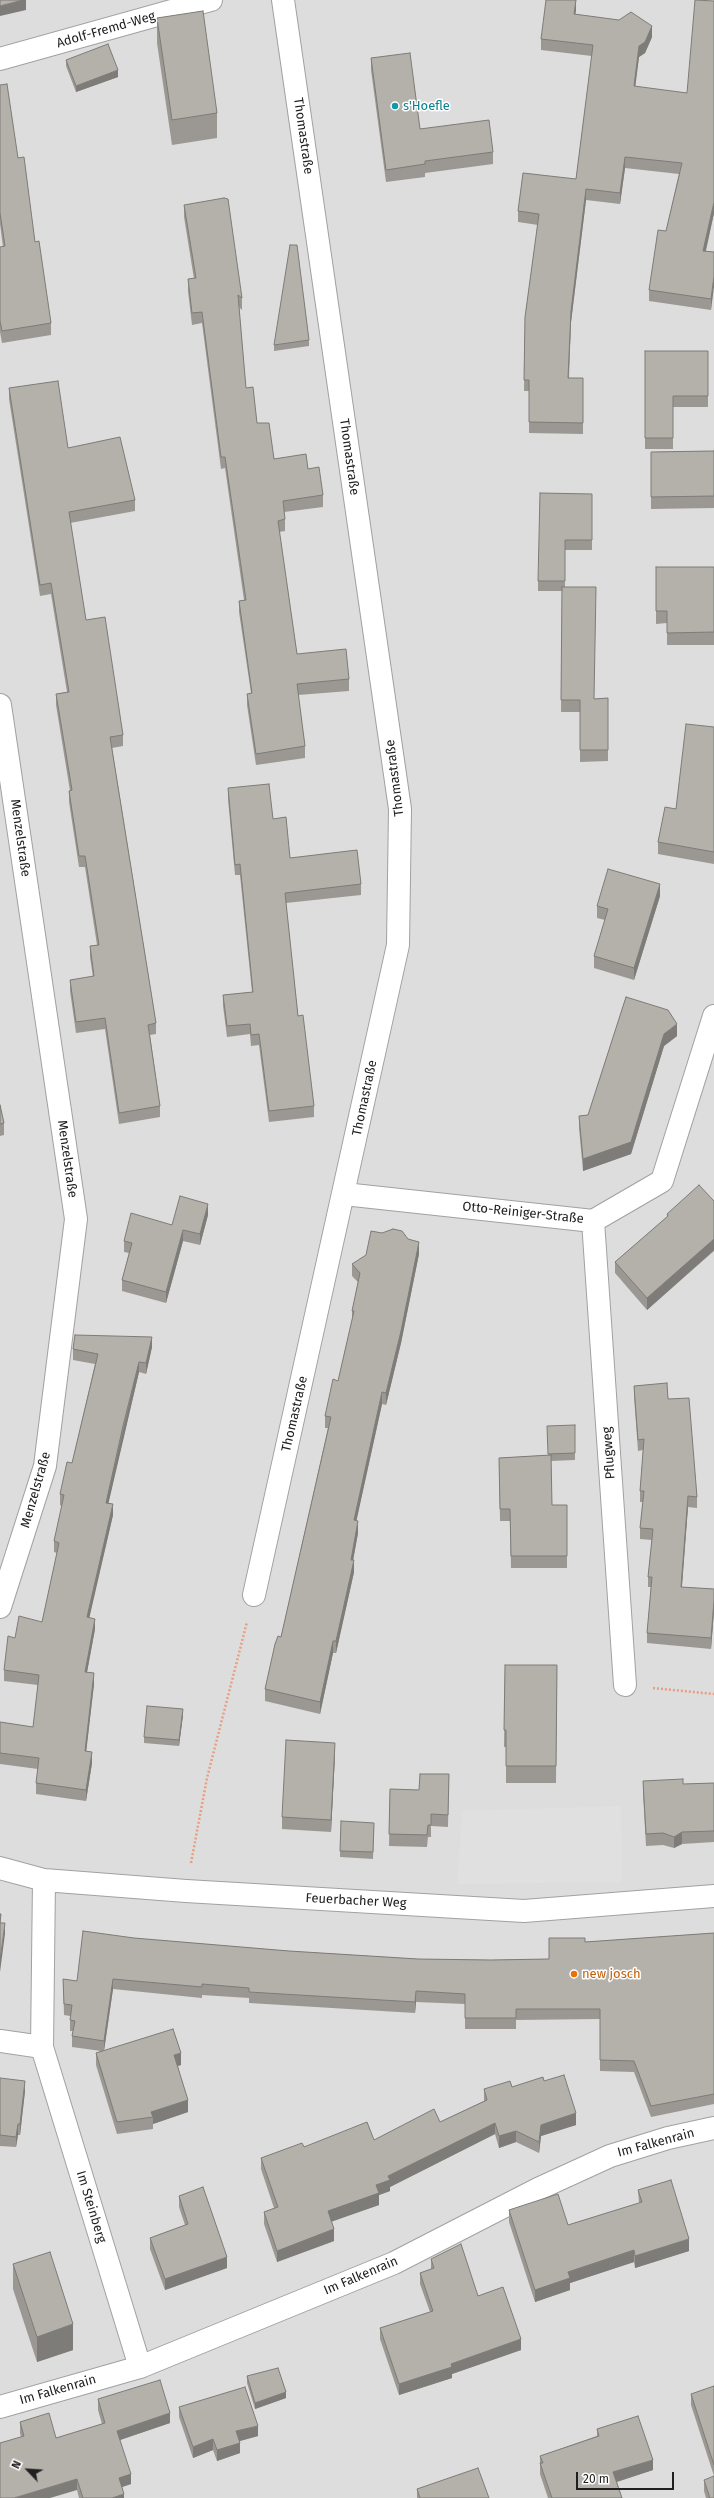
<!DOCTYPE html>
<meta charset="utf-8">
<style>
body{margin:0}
#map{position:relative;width:714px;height:2498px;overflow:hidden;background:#efeee8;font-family:"Fira Sans",sans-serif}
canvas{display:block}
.north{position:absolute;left:8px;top:2450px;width:40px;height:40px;-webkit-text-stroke:3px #fff;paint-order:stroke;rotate:295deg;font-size:11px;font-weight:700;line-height:16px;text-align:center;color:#202020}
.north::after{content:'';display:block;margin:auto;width:14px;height:18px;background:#202020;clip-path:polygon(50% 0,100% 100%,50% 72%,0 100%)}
.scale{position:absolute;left:576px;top:2472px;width:98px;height:18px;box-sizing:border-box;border:2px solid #202020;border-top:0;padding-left:5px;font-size:12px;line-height:14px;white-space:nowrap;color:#202020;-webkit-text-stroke:3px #fff;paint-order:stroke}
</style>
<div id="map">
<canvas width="714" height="2498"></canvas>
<div class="north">N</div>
<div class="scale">20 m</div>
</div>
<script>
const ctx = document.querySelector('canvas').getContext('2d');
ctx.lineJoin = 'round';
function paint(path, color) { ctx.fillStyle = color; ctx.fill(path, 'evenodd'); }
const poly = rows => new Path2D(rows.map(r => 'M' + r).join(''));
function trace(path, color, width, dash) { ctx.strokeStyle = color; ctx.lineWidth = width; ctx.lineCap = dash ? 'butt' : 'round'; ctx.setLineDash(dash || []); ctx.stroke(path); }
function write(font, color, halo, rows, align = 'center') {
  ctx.font = font + ' "Fira Sans",sans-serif'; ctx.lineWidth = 3; ctx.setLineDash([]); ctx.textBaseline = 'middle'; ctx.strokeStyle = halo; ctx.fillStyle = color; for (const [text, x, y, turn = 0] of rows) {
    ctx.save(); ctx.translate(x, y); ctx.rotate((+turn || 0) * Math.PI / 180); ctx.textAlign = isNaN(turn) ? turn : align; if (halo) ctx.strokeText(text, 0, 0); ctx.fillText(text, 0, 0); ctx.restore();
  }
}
paint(poly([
 [0,0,714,0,714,2498,0,2498]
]), '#dedddd');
paint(poly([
 [621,1806,622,1882,457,1884,462,1811]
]), '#e0e0e0');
const minor = poly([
 [0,59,211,0],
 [0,705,76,1219,45,1466,0,1607],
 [344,1194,593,1221,662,1181,714,1016],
 [593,1221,625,1685],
 [254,1595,398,945,400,809,283,0],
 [0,1868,44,1880,186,1891,524,1911,714,1896],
 [44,1880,42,2047,140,2367],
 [0,2041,42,2047],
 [0,2407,140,2367,394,2263,538,2189,610,2156,668,2138,714,2128]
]);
trace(minor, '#a1a1a1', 24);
trace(poly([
 [653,1688,714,1694],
 [191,1863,207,1778,247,1622]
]), '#e99d7f', 2.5, [2, 2]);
trace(minor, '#fff', 22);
paint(poly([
 [576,10,575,14,652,37,645,53,639,57,635,86,714,213,706,251,714,252,711,310,649,301,649,290,666,231,679,174,625,168,620,204,586,200,571,322,569,378,583,378,583,434,529,433,529,391,524,391,525,317,538,225,518,222,518,211,576,179,592,56,541,50,541,39],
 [157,18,217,113,217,138,172,145,157,43],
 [371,58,420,129,493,152,493,164,425,173,425,177,386,182,371,70],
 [66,60,118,77,76,92,66,66],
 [0,85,18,158,51,323,51,335,2,343,0,332,0,247,3,247,0,224],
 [184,205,242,298,242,310,239,307,246,388,257,423,274,459,308,469,323,495,323,507,284,512,285,519,285,531,279,532,297,654,349,679,349,691,298,695,305,746,305,758,256,765,247,705,247,694,251,693,239,612,239,601,244,600,225,468,221,469,202,323,192,325,188,291,188,279,194,279,184,217],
 [309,340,309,346,274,351,274,345],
 [645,351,708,351,708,407,673,407,673,449,645,449],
 [9,388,68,448,135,500,135,511,70,523,86,620,123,735,123,746,112,748,156,1023,156,1034,150,1035,160,1106,160,1117,119,1124,105,1029,76,1033,70,991,70,980,93,977,90,957,90,946,97,945,85,867,79,867,69,802,69,791,70,791,56,705,56,694,67,692,51,594,40,596,9,399],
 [714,451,714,508,651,509,651,452],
 [592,494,592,550,565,550,565,587,594,699,608,698,608,761,580,762,580,712,561,712,562,591,538,591,538,581],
 [656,567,714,567,714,645,667,645,667,623,656,624],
 [714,727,714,864,658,854,658,842,676,809],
 [228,788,273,819,290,858,361,884,361,895,286,903,298,1016,314,1106,314,1117,269,1122,259,1045,251,1046,250,1034,227,1037,223,1006,223,995,252,992,240,875,235,875,228,799],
 [660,896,634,980,594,968,594,956,605,920,597,918,597,906],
 [626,997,677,1036,664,1046,631,1154,583,1171,579,1128,579,1116,588,1115],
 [0,1105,4,1123,4,1135,0,1136],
 [714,1201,714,1251,647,1310,615,1273,615,1262,667,1217,667,1214],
 [208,1215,200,1245,183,1241,166,1303,122,1291,122,1280,129,1253,124,1252,124,1241,172,1225],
 [408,1239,419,1254,401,1343,386,1405,382,1404,356,1521,358,1533,353,1560,354,1572,336,1653,333,1653,320,1714,265,1701,265,1689,281,1637,328,1428,325,1428,325,1416,338,1381,352,1320,352,1311,358,1282,352,1276,352,1264],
 [152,1347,146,1374,139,1372,108,1503,113,1515,89,1617,95,1629,87,1672,94,1684,86,1752,92,1763,86,1801,36,1794,36,1783,38,1769,0,1764,0,1722,33,1727,38,1685,4,1681,4,1670,15,1638,42,1622,57,1553,54,1552,54,1541,62,1506,60,1505,60,1494,72,1463,95,1364,73,1360,73,1349],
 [634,1386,668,1399,697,1497,697,1508,688,1507,682,1587,714,1589,714,1611,711,1649,647,1643,647,1633,651,1587,648,1587,648,1577,652,1540,640,1539,640,1528,643,1502,640,1502,640,1491,643,1450,638,1451,634,1396],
 [575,1425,575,1460,551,1461,552,1505,567,1505,567,1568,511,1568,510,1521,500,1521,499,1458,548,1455],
 [505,1665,557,1665,556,1783,506,1783,506,1747,504,1747],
 [183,1715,179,1746,144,1743,144,1737],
 [335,1755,331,1832,282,1829,282,1817],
 [449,1774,448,1827,431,1826,431,1837,428,1837,427,1847,389,1846,390,1789,419,1790],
 [643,1781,683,1784,714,1783,714,1842,682,1844,674,1848,663,1845,646,1846,643,1793],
 [374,1823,373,1859,340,1857,340,1851],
 [714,1933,714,2104,651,2117,634,2072,600,2071,600,2019,516,2020,516,2029,465,2029,465,2004,416,2002,415,2013,249,2003,249,1998,202,1995,202,1998,113,1989,104,2050,181,2065,178,2066,188,2112,153,2124,153,2129,117,2134,96,2065,96,2053,101,2051,72,2047,72,2036,73,2031,70,2031,70,2016,64,2015,63,1979,77,1981,134,1938,289,1951,418,1959,491,1960,549,1959,585,1942],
 [0,2078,25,2091,20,2135,18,2135,16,2147,0,2146],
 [544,2081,576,2125,541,2136,539,2153,516,2142,499,2148,495,2134,390,2187,390,2191,379,2195,379,2205,331,2221,334,2241,277,2262,264,2224,264,2212,274,2208,261,2169,261,2158,304,2147,374,2140,440,2122,484,2101,484,2089,512,2087],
 [638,2190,689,2251,635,2268,634,2262,570,2283,570,2290,535,2302,509,2222,509,2210,568,2225,639,2203],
 [179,2196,227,2268,165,2290,150,2249,150,2238,185,2225,179,2207],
 [431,2259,478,2296,521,2350,452,2374,452,2378,399,2395,380,2339,380,2328,430,2312,420,2284,420,2273,431,2269],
 [13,2264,73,2350,37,2362,13,2289],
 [247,2376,286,2398,255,2409,247,2383],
 [714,2386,714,2476,691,2405,691,2394],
 [98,2399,170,2423,120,2440,131,2484,122,2487,124,2498,79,2498,77,2490,21,2437,20,2433,20,2422,56,2438,102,2424,98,2410],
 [179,2407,258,2436,240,2441,240,2453,217,2461,213,2450,193,2458,179,2417],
 [597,2429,653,2470,617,2482,622,2498,548,2498,540,2474,540,2456,597,2436],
 [704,2480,714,2498,706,2498,704,2491],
 [417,2489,489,2498,417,2498]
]), '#9b9893');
paint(poly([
 [23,0,26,0,26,10,0,16,0,6],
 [576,0,576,10,574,25,574,14],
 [652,26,652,37,645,53,639,57,634,97,634,86,639,46],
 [118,70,118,77,76,92,76,86],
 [625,157,625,168,620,204,620,193],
 [586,189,586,200,571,322,568,389,571,311],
 [714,202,714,213,703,262,703,251],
 [714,276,714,287,711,310,711,299],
 [660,884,660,896,634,980,634,968],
 [677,1024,677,1036,664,1046,631,1154,583,1171,583,1159,664,1034],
 [208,1204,208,1215,200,1245,200,1234],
 [183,1230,183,1241,166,1303,166,1292],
 [714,1239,714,1250,647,1310,647,1298],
 [419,1242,419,1254,401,1343,386,1405,386,1393],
 [152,1337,152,1347,146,1374,146,1363],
 [139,1362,139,1372,106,1514,106,1503],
 [382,1392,382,1404,354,1532,354,1520],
 [688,1496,688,1507,681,1597,681,1587],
 [113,1504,113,1515,87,1628,87,1617],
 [358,1521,358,1533,351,1572,351,1560],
 [354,1560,354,1572,336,1653,336,1641],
 [714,1601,714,1611,711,1649,711,1638],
 [95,1619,95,1629,85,1683,85,1672],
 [333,1641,333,1653,320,1714,320,1702],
 [94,1673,94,1684,85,1762,85,1751],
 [183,1709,183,1715,179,1746,179,1740],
 [335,1743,335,1755,331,1832,331,1820],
 [92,1752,92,1763,86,1801,86,1790],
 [682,1832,682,1844,674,1848,674,1837],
 [5,1923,5,1934,0,1972,0,1961],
 [113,1979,113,1989,104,2051,104,2041],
 [416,1991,416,2002,415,2013,415,2002],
 [181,2053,181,2065,174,2067,174,2055],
 [25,2081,25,2091,20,2135,20,2124],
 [188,2100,188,2112,153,2124,153,2117,151,2112],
 [576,2113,576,2125,541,2136,539,2153,539,2142,541,2125],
 [495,2123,495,2134,390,2187,390,2191,379,2195,379,2205,328,2223,328,2211,376,2185,388,2176],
 [18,2124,18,2135,16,2147,16,2137],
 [516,2131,516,2142,499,2148,499,2136],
 [334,2229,334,2241,277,2262,277,2251],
 [689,2239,689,2251,635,2268,635,2256],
 [634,2250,634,2262,570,2283,570,2290,535,2302,535,2290,568,2272],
 [227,2257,227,2268,165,2290,165,2279],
 [73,2324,73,2350,37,2362,37,2337],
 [521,2339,521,2350,452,2374,452,2378,399,2395,399,2384,451,2364],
 [286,2392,286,2398,255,2409,255,2403],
 [170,2413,170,2423,117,2441,117,2431],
 [258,2426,258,2436,236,2442,236,2431],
 [213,2439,213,2450,193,2458,193,2447],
 [240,2443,240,2453,217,2461,217,2450],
 [653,2460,653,2470,613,2483,613,2472],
 [131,2474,131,2484,119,2488,119,2478],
 [77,2479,77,2490,50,2498,14,2498],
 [124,2494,124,2498,112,2498]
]), '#7e7c78');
const building = poly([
 [0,0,23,0,0,6,0,0],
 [546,0,576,0,574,14,619,20,631,12,652,26,645,42,639,46,634,86,687,93,695,0,714,1,714,202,703,251,714,252,714,276,711,299,649,290,658,230,666,231,682,163,625,157,620,193,586,189,571,311,568,378,583,378,583,423,529,422,529,380,524,380,525,317,539,214,518,211,523,173,576,179,593,45,541,39,546,0],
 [203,11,217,113,172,120,157,18,203,11],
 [108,44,118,70,76,86,66,60,108,44],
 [410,53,420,129,489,120,493,152,425,161,425,164,386,170,371,58,410,53],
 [7,84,18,158,24,157,35,242,39,241,51,323,2,331,0,321,0,247,5,246,0,213,0,85,7,84],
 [224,198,228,199,242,298,238,295,246,388,253,387,257,423,269,423,274,459,306,454,308,469,319,467,323,495,283,501,285,519,278,521,297,654,346,649,349,679,297,684,305,746,256,754,247,694,252,693,239,601,246,600,225,457,221,457,202,312,192,313,188,279,196,278,184,205,224,198],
 [290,245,297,245,309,340,274,345,290,245],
 [645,351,708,351,708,396,673,396,673,438,645,438,645,351],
 [58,381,68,448,120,437,135,500,69,512,86,620,105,617,123,735,110,737,156,1023,148,1025,160,1106,119,1113,105,1018,76,1022,70,980,94,976,90,946,99,945,85,856,79,856,69,791,72,790,56,694,69,692,51,583,40,585,9,388,58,381],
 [714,451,714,496,651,497,651,452,714,451],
 [540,493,592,494,592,540,565,540,565,581,538,581,540,493],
 [656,567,714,567,714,632,667,633,667,611,656,611,656,567],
 [562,587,596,587,594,699,608,698,608,750,580,750,580,700,561,700,562,587],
 [686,724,714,727,714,852,658,842,665,807,676,809,686,724],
 [269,784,273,819,286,817,290,858,357,850,361,884,285,893,298,1016,303,1015,314,1106,269,1111,259,1034,251,1035,250,1024,227,1026,223,995,253,992,240,864,235,865,228,788,269,784],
 [608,869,660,884,634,968,594,956,608,909,597,906,608,869],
 [626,997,668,1010,677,1024,664,1034,631,1142,583,1159,579,1116,588,1115,626,997],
 [0,1105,4,1123,0,1124,0,1105],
 [699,1185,714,1201,714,1239,647,1298,615,1262,668,1216,667,1214,699,1185],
 [180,1196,208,1204,200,1234,183,1230,166,1292,122,1280,132,1243,124,1241,131,1213,172,1225,180,1196],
 [393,1229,402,1231,408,1239,419,1242,401,1331,386,1393,382,1392,354,1520,358,1521,351,1560,354,1560,336,1641,333,1641,320,1702,265,1689,275,1644,278,1636,281,1637,331,1417,325,1416,333,1379,338,1381,354,1311,352,1311,360,1273,352,1264,366,1255,371,1231,382,1233,393,1229],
 [75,1335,152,1337,146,1363,139,1362,123,1426,106,1503,113,1504,87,1617,95,1619,85,1672,94,1673,85,1751,92,1752,86,1790,36,1783,39,1758,0,1753,0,1722,33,1727,39,1675,4,1670,8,1636,15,1638,19,1616,42,1622,59,1543,54,1541,64,1495,60,1494,67,1462,72,1463,98,1354,73,1349,75,1335],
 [667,1383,668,1399,689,1398,697,1497,688,1496,681,1587,714,1589,714,1601,711,1638,647,1633,652,1577,648,1577,653,1529,640,1528,644,1491,640,1491,644,1439,638,1440,634,1386,667,1383],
 [575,1425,575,1453,548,1454,547,1426,575,1425],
 [551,1455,552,1505,567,1505,567,1556,511,1556,510,1509,500,1509,499,1458,551,1455],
 [505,1665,557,1665,556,1766,506,1766,506,1730,504,1730,505,1665],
 [147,1706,183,1709,179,1740,144,1737,147,1706],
 [286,1740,335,1743,331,1820,282,1817,286,1740],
 [420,1774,449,1774,448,1815,431,1814,431,1825,428,1825,427,1835,389,1834,390,1789,419,1790,420,1774],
 [683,1779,683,1784,714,1783,714,1831,682,1832,674,1837,663,1833,646,1834,643,1781,683,1779],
 [341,1821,374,1823,373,1852,340,1851,341,1821],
 [0,1914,1,1914,0,1923,5,1923,0,1961,0,1914],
 [83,1931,134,1938,289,1951,418,1959,491,1960,549,1959,549,1938,585,1938,585,1942,714,1933,714,2094,651,2106,634,2061,600,2060,600,2009,516,2009,516,2018,465,2018,465,1994,416,1991,415,2002,249,1992,249,1988,202,1984,202,1987,113,1979,104,2041,72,2036,75,2021,70,2020,72,2005,64,2004,63,1979,77,1981,83,1931],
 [173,2029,181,2053,174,2055,188,2100,151,2112,153,2117,117,2122,96,2053,173,2029],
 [564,2075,576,2113,541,2125,539,2142,516,2131,499,2136,495,2123,388,2176,390,2180,376,2185,379,2193,328,2211,334,2229,277,2251,264,2212,278,2207,261,2158,302,2143,304,2147,367,2122,374,2140,434,2109,440,2122,487,2100,484,2089,510,2081,512,2087,543,2077,544,2081,564,2075],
 [0,2078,25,2081,20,2124,18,2124,16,2137,0,2135,0,2078],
 [671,2180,689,2239,635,2256,634,2250,568,2272,570,2278,535,2290,509,2210,558,2194,568,2225,642,2202,638,2190,671,2180],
 [203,2187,227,2257,165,2279,150,2238,188,2224,179,2196,203,2187],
 [461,2244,478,2296,503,2287,521,2339,451,2364,452,2367,399,2384,380,2328,433,2311,420,2273,434,2268,431,2259,461,2244],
 [50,2252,73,2324,37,2337,13,2264,50,2252],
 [278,2368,286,2392,255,2403,247,2376,278,2368],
 [160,2380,170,2413,117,2431,131,2474,119,2478,124,2494,112,2498,83,2498,77,2479,14,2498,0,2498,0,2443,24,2436,20,2422,49,2413,56,2438,105,2423,98,2399,160,2380],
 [714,2386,714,2465,691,2394,714,2386],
 [245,2387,258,2426,236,2431,240,2443,217,2450,213,2439,193,2447,179,2407,245,2387],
 [638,2416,653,2460,613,2472,622,2498,552,2498,540,2463,543,2463,540,2456,599,2436,597,2429,638,2416],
 [478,2468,489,2498,420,2498,417,2489,478,2468],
 [714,2476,714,2498,710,2498,704,2480,714,2476]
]);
paint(building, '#b4b1ab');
trace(building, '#7e7c78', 1);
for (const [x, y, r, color] of [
 [395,106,4,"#0f9aa8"],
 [574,1974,4,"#e8710a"]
]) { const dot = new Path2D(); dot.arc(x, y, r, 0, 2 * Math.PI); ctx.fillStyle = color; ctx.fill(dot); trace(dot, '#fff', 1.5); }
write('13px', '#202020', '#fff', [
 ["Adolf-Fremd-Weg",106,30,-16],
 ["Thomastraße",303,136,82],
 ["Thomastraße",349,457,82],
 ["Thomastraße",395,778,-97],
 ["Menzelstraße",20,838,82],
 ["Thomastraße",365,1098,-78],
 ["Menzelstraße",67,1159,82],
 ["Otto-Reiniger-Straße",523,1213,6],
 ["Thomastraße",295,1414,-77],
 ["Pflugweg",609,1453,-94],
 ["Menzelstraße",36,1490,-74],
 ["Feuerbacher Weg",356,1901,3],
 ["Im Falkenrain",656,2143,-15],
 ["Im Steinberg",91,2207,73],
 ["Im Falkenrain",361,2276,-23],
 ["Im Falkenrain",58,2390,-16]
]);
write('13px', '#0d838f', '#fff', [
 ["s'Hoefle",403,106]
], 'left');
write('13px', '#c56008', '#fff', [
 ["new josch",582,1974]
], 'left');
</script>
